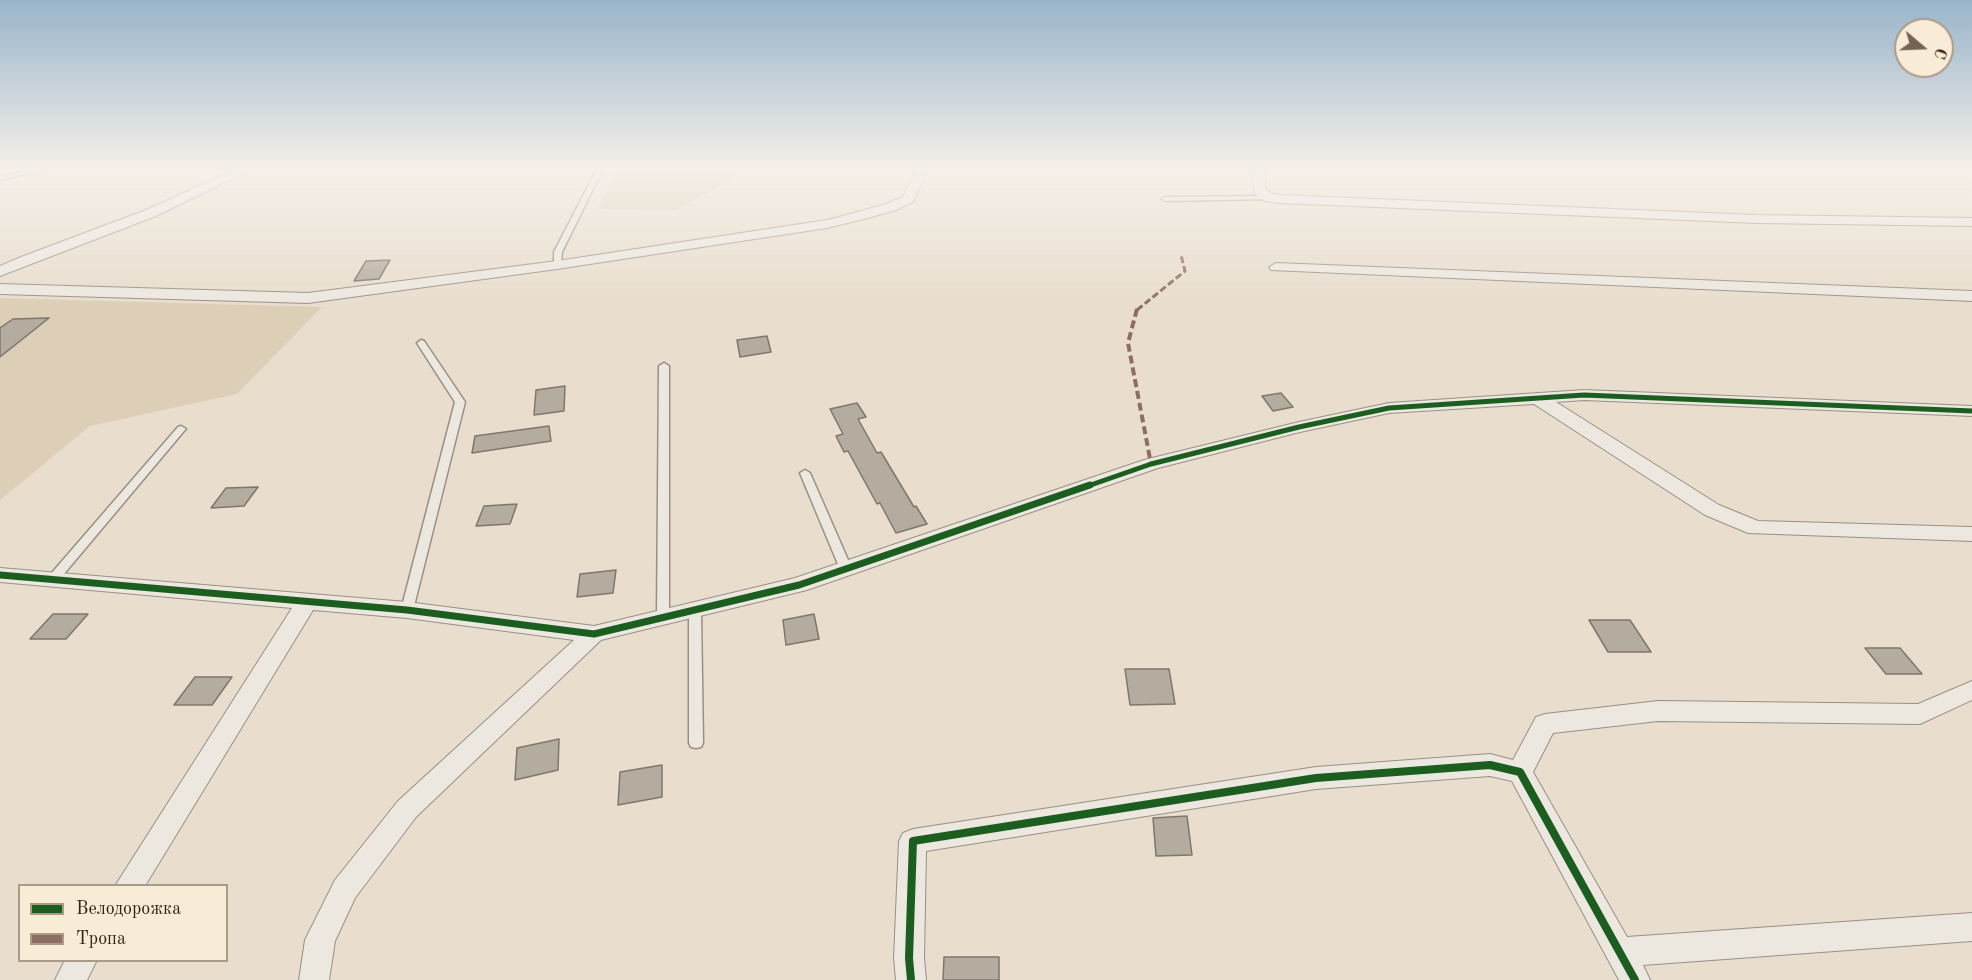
<!DOCTYPE html>
<meta charset="utf-8">
<style>
body{margin:0}
#map{position:relative;width:1972px;height:980px;overflow:hidden;background:#e9dece;font-family:"Old Standard TT",serif}
canvas{display:block}
.legend{position:absolute;left:18px;top:884px;width:210px;height:78px;box-sizing:border-box;background:#f8ecd7;border:2px solid #a99b88;margin:0;padding:8px 10px;list-style:none;font-size:18px;color:#332111}
.legend li{display:flex;align-items:center;gap:12px;height:30px}
.legend b{width:30px;border:2px solid #a99b88}
.north{position:absolute;left:1894px;top:18px;width:60px;height:60px;box-sizing:border-box;background:#f8ecd7;border:2px solid #a99b88;border-radius:50%;rotate:109deg;font-size:16px;font-weight:700;line-height:24px;text-align:center;color:#332111}
.north::after{content:'';display:block;margin:auto;width:21px;height:27px;background:#736353;clip-path:polygon(50% 0,100% 100%,50% 72%,0 100%)}
</style>
<div id="map">
<canvas width="1972" height="980"></canvas>
<ul class="legend">
<li><b style="height:8px;background:#1b5e20"></b>Велодорожка</li>
<li><b style="height:8px;background:#8d6e63"></b>Тропа</li>
</ul>
<div class="north">С</div>
</div>
<script>
const ctx = document.querySelector('canvas').getContext('2d');
ctx.lineJoin = 'round';
function paint(path, color) { ctx.fillStyle = color; ctx.fill(path, 'evenodd'); }
const poly = rows => new Path2D(rows.map(r => 'M' + r).join(''));
function trace(path, color, width, dash) { ctx.strokeStyle = color; ctx.lineWidth = width; ctx.lineCap = dash ? 'butt' : 'round'; ctx.setLineDash(dash || []); ctx.stroke(path); }
paint(poly([
 [617,169,741,169,735,177,677,210,598,209],
 [0,298,322,307,237,394,90,426,0,500]
]), '#ddceb7');
const building = poly([
 [390,260,379,279,354,281,366,261,390,260],
 [49,318,0,357,0,328,13,319,49,318],
 [767,336,771,352,740,357,737,340,767,336],
 [565,386,564,411,534,415,536,390,565,386],
 [1281,393,1293,407,1273,411,1262,396,1281,393],
 [857,403,866,417,858,419,877,453,881,452,914,507,916,506,927,524,896,533,880,503,877,504,848,451,844,452,836,436,843,434,830,409,857,403],
 [549,426,551,441,472,453,475,436,549,426],
 [258,487,244,506,211,508,226,488,258,487],
 [517,504,510,524,476,526,484,506,517,504],
 [616,570,613,593,577,597,580,574,616,570],
 [53,614,88,614,66,639,30,639,53,614],
 [814,614,819,639,786,645,783,620,814,614],
 [1589,620,1630,620,1651,652,1608,652,1589,620],
 [1865,648,1900,648,1922,674,1886,674,1865,648],
 [1125,669,1169,669,1175,704,1130,705,1125,669],
 [195,677,232,677,212,705,174,705,195,677],
 [559,739,558,770,515,780,517,748,559,739],
 [662,765,662,797,618,805,620,772,662,765],
 [1187,816,1192,855,1156,856,1153,818,1187,816],
 [944,957,999,957,999,980,943,980,944,957]
]);
paint(building, '#b5aca0');
trace(building, '#7f776c', 1.5);
const lane = poly([
 [37,169,48,169,0,180,0,176,37,169],
 [597,169,603,169,562,252,561,265,557,267,554,267,554,252,597,169],
 [1269,196,1273,198,1271,199,1166,201,1162,199,1166,197,1269,196],
 [421,340,424,341,465,402,413,610,411,613,407,614,403,613,401,610,455,402,417,343,421,340],
 [664,363,669,366,669,617,667,620,663,621,659,620,657,617,659,366,664,363],
 [181,426,186,429,184,431,58,581,50,581,48,578,50,575,178,427,181,426],
 [805,470,810,473,852,569,850,572,846,573,842,572,840,569,800,473,805,470],
 [695,606,699,607,701,610,703,743,701,747,696,748,691,747,689,743,689,610,691,607,695,606]
]);
const street = poly([
 [237,169,252,169,156,216,0,276,0,266,21,257,146,210,237,169],
 [916,169,928,169,913,202,896,210,864,219,827,228,557,269,308,303,0,294,0,284,308,293,557,261,827,220,854,213,886,204,903,197,916,169],
 [1252,169,1264,169,1266,189,1273,194,1280,195,1756,215,1972,218,1972,226,1756,223,1280,203,1264,201,1255,193,1252,169],
 [1276,263,1972,291,1972,301,1271,270,1269,267,1276,263],
 [1584,390,1972,406,1972,416,1584,400,1556,402,1719,505,1758,521,1972,527,1972,541,1748,533,1705,515,1534,404,1389,413,1300,432,1158,468,807,590,601,640,416,817,355,898,335,941,329,980,299,980,305,940,335,880,398,801,574,640,407,618,313,610,145,886,115,886,292,608,0,582,0,568,407,602,594,626,795,578,1144,460,1299,422,1389,403,1584,390],
 [1972,681,1972,700,1920,724,1658,721,1553,733,1533,772,1627,937,1972,913,1972,941,1643,965,1650,980,1619,980,1512,781,1490,776,1316,789,926,851,924,958,926,980,896,980,894,958,899,841,903,833,913,829,1316,767,1490,754,1513,760,1536,717,1545,714,1658,701,1918,704,1972,681],
 [65,960,97,960,87,980,55,980,65,960]
]);
trace(lane, '#999085', 3);
trace(street, '#999085', 2);
paint(lane, '#ece7df');
paint(street, '#ece7df');
trace(poly([
 [1137,310,1185,271,1181,255]
]), '#8d6e63', 3, [7, 3]);
trace(poly([
 [1137,309,1128,343,1151,464]
]), '#8d6e63', 4, [8, 4]);
trace(poly([
 [1085,487,1151,464,1299,427,1389,408,1584,395,1972,411]
]), '#1b5e20', 5);
trace(poly([
 [0,575,407,610,594,634,799,585,1090,485]
]), '#1b5e20', 7);
trace(poly([
 [911,980,909,958,913,841,1316,778,1490,765,1520,772,1635,980]
]), '#1b5e20', 8);
const sky = ctx.createLinearGradient(0, 0, 0, 306);
sky.addColorStop(0, '#99b4ca');
sky.addColorStop(0.55, '#f5f0e9');
sky.addColorStop(1, '#f5f0e900');
ctx.fillStyle = sky;
ctx.fillRect(0, 0, 1972, 306);
</script>
